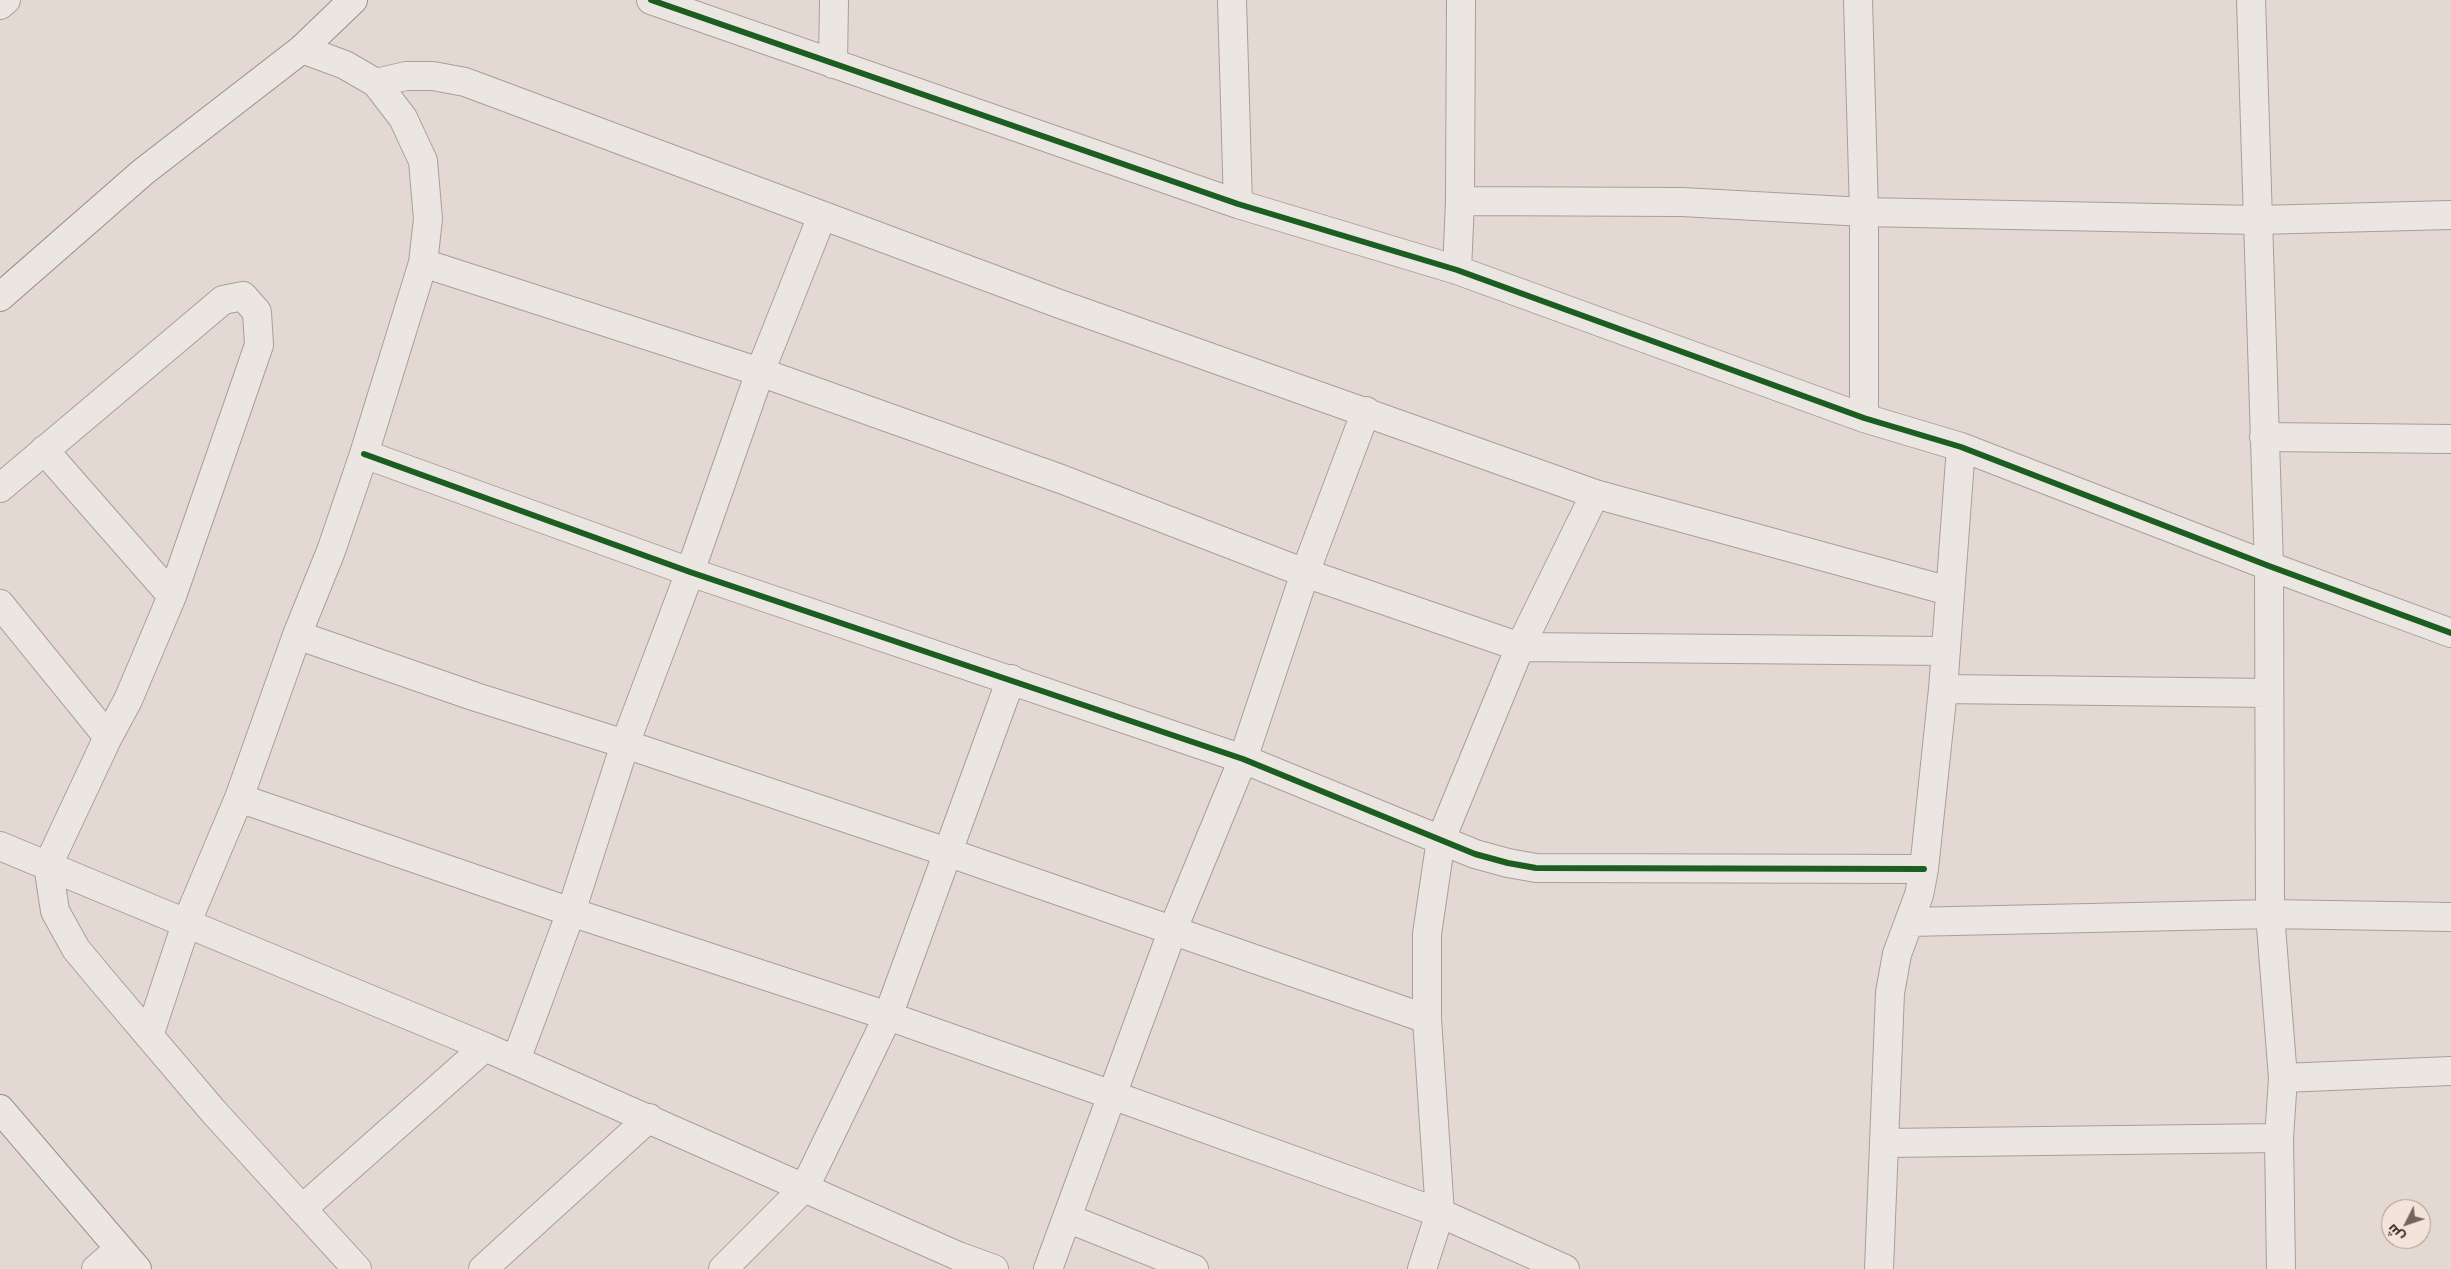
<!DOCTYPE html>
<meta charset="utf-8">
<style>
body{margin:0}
#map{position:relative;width:2451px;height:1269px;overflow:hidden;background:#e3d8d2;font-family:"Playfair Display",Cairo,serif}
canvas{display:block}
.north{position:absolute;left:2381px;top:1199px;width:50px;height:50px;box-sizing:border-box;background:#f3e3d9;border:1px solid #a89790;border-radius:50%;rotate:229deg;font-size:14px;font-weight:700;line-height:20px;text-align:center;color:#382522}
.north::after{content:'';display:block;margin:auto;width:18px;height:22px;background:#746460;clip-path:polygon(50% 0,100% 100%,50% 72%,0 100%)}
</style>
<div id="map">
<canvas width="2451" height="1269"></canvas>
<div class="north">ش</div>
</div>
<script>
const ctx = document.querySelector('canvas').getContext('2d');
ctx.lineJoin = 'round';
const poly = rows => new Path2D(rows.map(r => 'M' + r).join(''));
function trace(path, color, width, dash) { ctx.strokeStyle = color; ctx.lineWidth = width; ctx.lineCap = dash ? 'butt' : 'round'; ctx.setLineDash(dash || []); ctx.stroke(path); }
const minor = poly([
 [651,0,1238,204,1457,270,1864,418,1961,447,2269,566,2451,633],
 [1232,0,1238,204],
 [1858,0,1864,212,1864,418],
 [2251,0,2269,566,2270,914,2283,1078,2279,1138,2281,1269],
 [0,5,6,0],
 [833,64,834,0],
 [376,83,406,76,433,76,465,82,1057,303,1595,494,1949,591],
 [1460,201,1682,202,1864,212,2257,220,2451,215],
 [423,263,760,372,1061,479,1305,573,1520,647,1946,651],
 [1457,270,1460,201,1461,0],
 [2264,437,2451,439],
 [44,450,172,596],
 [364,454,690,572,1243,759,1475,854,1508,863,1536,868,1924,869],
 [0,488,223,300,243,296,257,312,259,345,172,596,128,700,108,737],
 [0,604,108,737,48,865,55,911,76,949,106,985,213,1111,357,1269],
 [297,635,476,697,625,744,947,852,1427,1019],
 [1943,689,2269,693],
 [239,798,571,912,888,1016,1112,1095,1440,1213,1565,1269],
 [0,846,485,1047,958,1256,994,1269],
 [1909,922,2270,914,2451,917],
 [149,1036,186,924,239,798,297,635,331,551,364,454,423,263,428,219,423,161,403,118,376,83,345,65,302,49],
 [516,1060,571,912,625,744,690,572,760,372,822,216],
 [2283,1078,2451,1071],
 [1885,1143,2279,1138],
 [302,1209,485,1047],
 [1067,1218,1194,1269],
 [96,1269,119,1249],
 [483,1269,649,1118],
 [723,1269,805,1187,888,1016,1011,679],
 [1048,1269,1173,929,1243,759,1305,573,1366,411],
 [1422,1269,1440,1213,1427,1019,1427,934,1441,839,1520,647,1595,494],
 [1879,1269,1890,993,1897,954,1919,895,1924,869,1943,689,1961,447]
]);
const secondary = poly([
 [0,297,143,172,302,49,353,0],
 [0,1109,137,1269]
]);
trace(minor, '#a99e9a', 30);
trace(secondary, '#998e8a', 30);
trace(minor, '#ece6e2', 28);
trace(secondary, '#ece6e2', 28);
trace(poly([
 [651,0,1238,204,1457,270,1864,418,1961,447,2269,566,2451,633],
 [364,454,690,572,1243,759,1475,854,1508,863,1536,868,1924,869]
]), '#1b5e20', 6);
</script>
